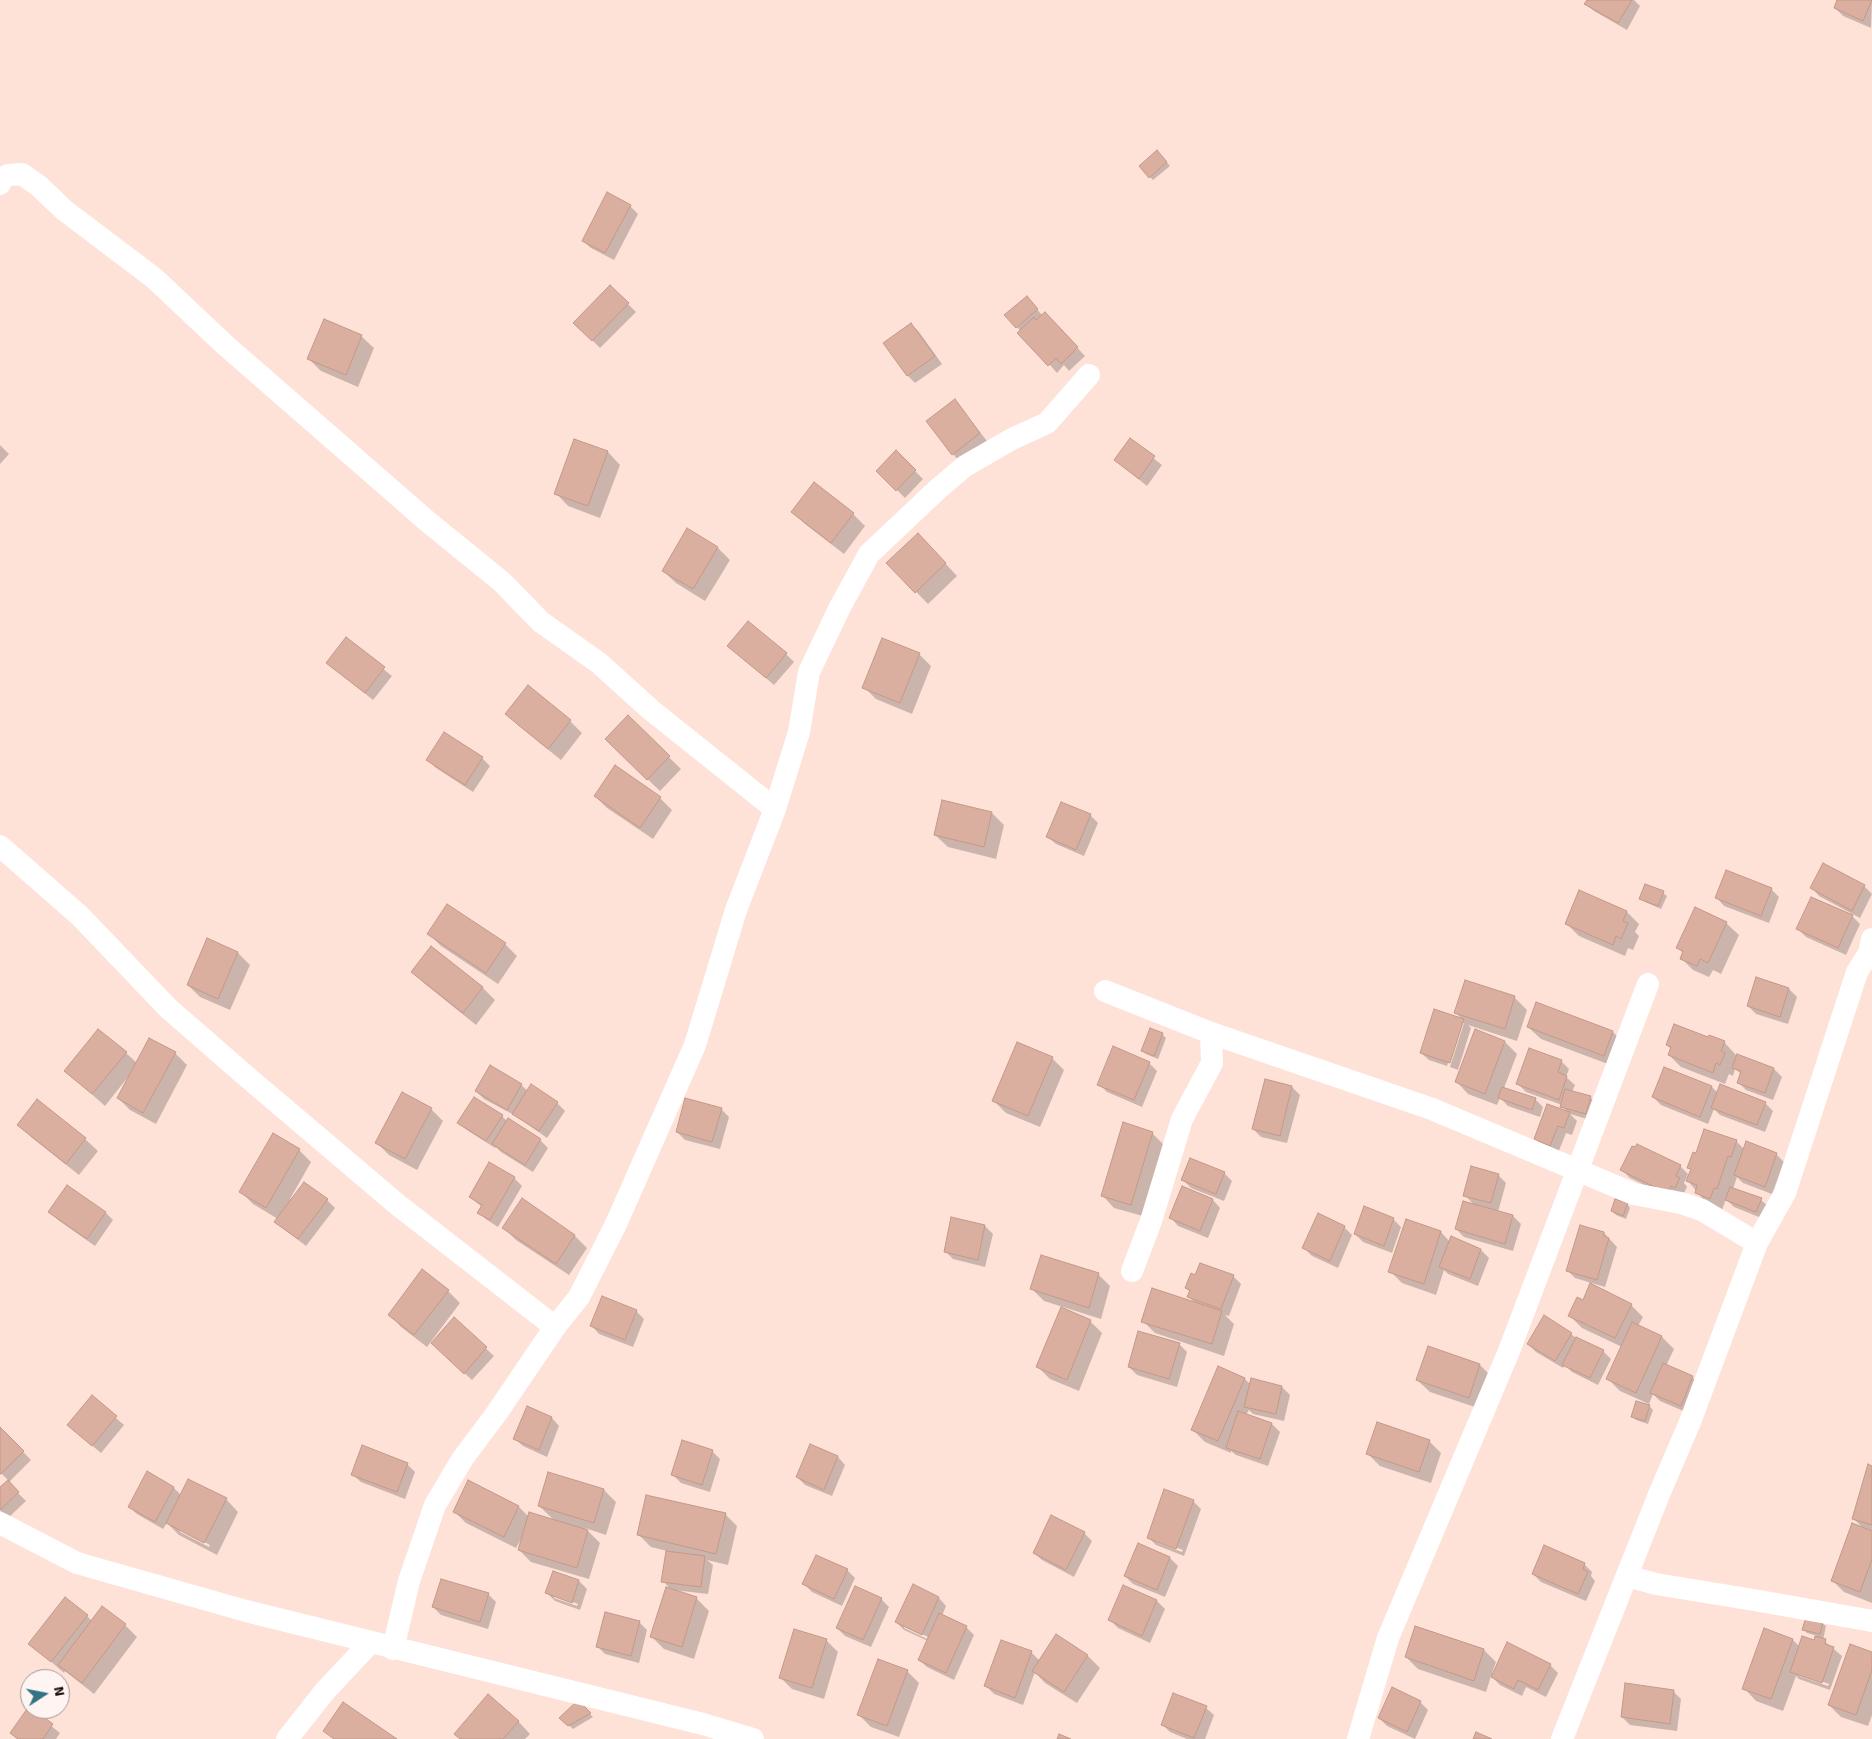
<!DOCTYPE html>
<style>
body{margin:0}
#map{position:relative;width:1872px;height:1739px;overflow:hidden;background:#fee2d8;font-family:Signika,sans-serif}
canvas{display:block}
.north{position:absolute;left:20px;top:1669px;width:50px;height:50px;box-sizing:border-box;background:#fef4f1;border:1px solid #a39793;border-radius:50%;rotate:79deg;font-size:14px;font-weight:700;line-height:20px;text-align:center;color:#1a0b06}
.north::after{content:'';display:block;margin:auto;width:18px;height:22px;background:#327386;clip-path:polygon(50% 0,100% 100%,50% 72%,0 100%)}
</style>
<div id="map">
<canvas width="1872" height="1739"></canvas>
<div class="north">N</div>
</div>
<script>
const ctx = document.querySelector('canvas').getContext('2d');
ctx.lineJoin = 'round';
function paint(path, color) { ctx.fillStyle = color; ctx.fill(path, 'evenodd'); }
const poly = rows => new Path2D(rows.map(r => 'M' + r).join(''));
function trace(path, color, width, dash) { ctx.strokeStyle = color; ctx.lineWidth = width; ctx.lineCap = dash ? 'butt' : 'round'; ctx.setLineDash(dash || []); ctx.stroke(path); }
paint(poly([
 [1588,0,1634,0,1640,6,1627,30,1594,11,1586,4],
 [1839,0,1872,0,1871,28,1843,16,1835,8],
 [1161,155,1170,166,1153,180,1150,177],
 [630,206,638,214,614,260,591,248,583,241],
 [610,286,636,312,600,348,575,323],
 [1034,306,1043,316,1053,322,1085,356,1069,371,1064,365,1057,373,1017,327],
 [911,324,919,332,942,364,915,383,907,375],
 [361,336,374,348,358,387,321,371,309,359],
 [955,401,987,441,960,462,953,454],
 [575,440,608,452,620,465,600,518,568,506,556,493],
 [1130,440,1162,465,1147,486,1115,460],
 [0,445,9,454,0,464],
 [896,452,923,479,905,498,878,471],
 [792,512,853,514,865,526,844,554,805,524],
 [688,530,718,548,730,560,705,601,676,583,663,571],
 [930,547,957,576,928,604,888,563],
 [346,639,392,676,373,700,327,663],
 [728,646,786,654,794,662,774,685],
 [919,654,931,666,912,714,876,699,864,687],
 [507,714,570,721,582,733,561,760,519,726],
 [628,717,681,769,660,791,618,751],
 [482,758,490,766,473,792,436,768,428,760],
 [615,767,660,798,672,810,653,839,607,808,595,796],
 [992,813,1004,825,996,859,948,847,935,835],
 [1090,815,1098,823,1084,856,1056,844,1048,837],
 [1824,865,1864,886,1872,894,1860,918,1819,896,1812,888],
 [1771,889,1779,897,1769,923,1724,906,1717,898],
 [1580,892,1627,912,1639,924,1635,932,1639,936,1633,950,1628,948,1625,956,1579,936,1567,924],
 [1663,893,1667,896,1661,909,1645,902,1641,899],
 [1852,916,1860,924,1846,955,1806,937,1798,929],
 [1726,923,1739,935,1721,974,1713,970,1709,977,1693,970,1681,958,1683,953,1678,948],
 [429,934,505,944,517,956,498,984,441,946],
 [208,940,238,953,250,965,230,1010,200,997,188,985],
 [432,948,483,988,495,1000,476,1025,425,984,413,972],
 [1757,979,1789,989,1797,997,1788,1024,1756,1014,1748,1006],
 [1465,982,1515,998,1527,1010,1517,1041,1468,1025,1471,1028,1458,1070,1450,1067,1464,1023,1461,1023,1447,1066,1429,1060,1421,1053,1463,1020,1456,1013],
 [1537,1004,1613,1032,1625,1044,1616,1067,1541,1039,1528,1027],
 [1162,1034,1166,1038,1158,1059,1146,1054,1143,1051],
 [1709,1039,1724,1042,1736,1055,1774,1069,1782,1077,1773,1100,1746,1090,1738,1082,1741,1074,1735,1069,1733,1076,1729,1074,1725,1084,1681,1067,1669,1055,1671,1049,1667,1045],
 [1505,1042,1517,1054,1504,1088,1535,1099,1543,1107,1540,1117,1508,1106,1500,1098,1497,1105,1468,1094,1456,1081],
 [126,1053,137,1063,175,1053,187,1065,156,1124,130,1110,118,1098,128,1077,105,1106,66,1071],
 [1052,1058,1064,1070,1040,1127,1006,1113,994,1101],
 [1561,1061,1569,1069,1566,1077,1575,1085,1572,1092,1590,1097,1598,1105,1594,1121,1570,1114,1577,1121,1572,1135,1566,1133,1558,1153,1544,1147,1536,1139,1568,1113,1562,1105,1526,1092,1518,1084],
 [1149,1063,1157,1071,1142,1107,1107,1092,1099,1084],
 [1664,1069,1712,1087,1718,1093,1765,1103,1773,1111,1765,1132,1720,1115,1714,1109,1708,1124,1661,1105,1653,1097],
 [1266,1080,1292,1087,1300,1095,1287,1143,1261,1137,1253,1129],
 [521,1085,528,1091,557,1103,565,1111,547,1138,516,1116,484,1099,476,1091],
 [38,1101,85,1139,98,1151,79,1175,31,1137,19,1124],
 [431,1109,443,1121,417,1170,389,1155,377,1143],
 [721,1109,729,1117,720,1149,685,1140,677,1132],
 [502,1116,507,1121,540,1140,548,1148,533,1172,501,1152,496,1147,495,1148,467,1130,459,1123],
 [1152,1133,1164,1145,1143,1216,1114,1208,1102,1195],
 [1736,1141,1745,1150,1776,1154,1784,1162,1772,1194,1743,1183,1737,1177,1733,1189,1761,1200,1769,1207,1764,1219,1734,1207,1726,1199,1722,1210,1708,1205,1688,1181,1692,1170,1689,1167,1697,1155],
 [299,1150,311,1162,290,1199,327,1200,335,1208,306,1246,284,1229,276,1221,278,1219,253,1204,241,1192],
 [1680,1166,1688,1174,1684,1183,1687,1187,1683,1195,1675,1200,1630,1178,1622,1170],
 [1224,1173,1232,1181,1224,1201,1191,1188,1183,1180],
 [1498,1175,1506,1183,1498,1212,1513,1216,1521,1224,1513,1251,1464,1237,1456,1229,1474,1205,1465,1195],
 [514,1178,522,1186,498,1227,487,1220,479,1213,482,1207,470,1197],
 [1213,1200,1220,1208,1208,1238,1178,1226,1171,1218],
 [1627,1204,1630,1208,1626,1219,1616,1215,1612,1211],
 [50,1212,105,1212,113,1220,95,1246,58,1220],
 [1393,1219,1401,1227,1392,1253,1363,1242,1355,1234],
 [985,1226,993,1234,985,1267,953,1259,945,1251],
 [1344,1227,1352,1235,1338,1268,1312,1256,1304,1248],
 [504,1228,575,1236,587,1248,569,1275,516,1240],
 [1441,1232,1450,1242,1481,1250,1489,1258,1478,1286,1448,1274,1444,1270,1436,1295,1402,1283,1390,1271],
 [1604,1233,1617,1247,1605,1287,1575,1278,1567,1270],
 [1098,1274,1110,1286,1101,1319,1044,1301,1032,1289],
 [1196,1276,1233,1276,1241,1284,1229,1316,1225,1315,1234,1324,1224,1356,1155,1333,1143,1321,1195,1303,1189,1297,1190,1292,1186,1288],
 [448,1291,460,1303,427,1347,401,1327,389,1314],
 [1583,1302,1631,1305,1643,1317,1638,1326,1662,1337,1674,1349,1666,1366,1692,1377,1700,1385,1688,1413,1660,1401,1653,1394,1649,1404,1620,1391,1608,1379,1622,1347,1582,1328,1570,1316],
 [636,1311,644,1319,633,1347,599,1334,592,1326],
 [454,1319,494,1356,472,1380,440,1351],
 [1090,1321,1102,1333,1079,1391,1050,1379,1038,1367],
 [1571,1334,1577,1339,1603,1351,1611,1359,1598,1385,1572,1372,1565,1365,1563,1368,1536,1352,1528,1344],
 [1179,1344,1187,1352,1177,1387,1137,1375,1129,1367],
 [1480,1365,1492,1377,1481,1409,1430,1392,1417,1380],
 [1245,1379,1251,1385,1282,1387,1290,1395,1284,1421,1253,1414,1249,1410,1246,1415,1272,1424,1280,1432,1268,1466,1236,1455,1231,1451,1231,1453,1205,1442,1192,1429],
 [92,1397,124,1425,101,1453,76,1432],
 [1649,1406,1653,1410,1648,1424,1636,1420,1633,1416],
 [527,1408,552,1418,559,1426,547,1457,523,1446,515,1439],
 [0,1428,31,1460,8,1483,26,1501,8,1518,0,1510,0,1489,9,1481,1,1473,0,1475],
 [1429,1441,1441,1453,1431,1483,1380,1466,1368,1454],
 [811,1445,838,1457,845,1465,832,1496,805,1485,797,1477],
 [712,1451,720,1459,710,1492,681,1483,673,1475],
 [407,1464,415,1472,405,1499,361,1482,353,1475],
 [1872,1467,1872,1603,1844,1592,1832,1580,1864,1529,1854,1519],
 [147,1473,174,1488,181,1495,189,1480,226,1499,238,1512,217,1555,179,1535,167,1523,163,1529,137,1514,129,1507],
 [180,1529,210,1545,209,1547,180,1532],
 [469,1482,519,1507,529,1517,555,1521,539,1506,604,1490,616,1502,606,1535,585,1528,600,1543,589,1579,531,1562,519,1550,522,1540,521,1539,516,1548,466,1523,454,1511],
 [1193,1501,1201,1509,1184,1556,1156,1545,1148,1537],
 [1156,1540,1183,1550,1182,1552,1156,1542],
 [725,1514,737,1526,728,1565,707,1560,713,1565,708,1594,673,1590,673,1591,697,1599,709,1611,694,1659,664,1649,652,1637,672,1591,663,1581,667,1551,651,1547,639,1535],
 [1084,1533,1092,1541,1074,1577,1042,1560,1034,1553],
 [1138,1545,1170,1558,1178,1566,1165,1597,1133,1584,1125,1576],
 [1584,1564,1592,1572,1591,1576,1595,1581,1586,1601,1541,1582,1533,1574],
 [847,1570,855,1578,842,1606,812,1592,804,1584],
 [554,1573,579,1581,587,1589,580,1610,555,1601,547,1593],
 [554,1595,578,1604,577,1606,554,1598],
 [1124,1587,1157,1601,1165,1609,1150,1643,1118,1628,1110,1620],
 [488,1594,496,1602,488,1629,441,1615,433,1607],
 [939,1598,946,1606,942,1616,966,1627,974,1635,954,1680,927,1667,919,1660,928,1641,904,1630,896,1622],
 [904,1625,928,1637,927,1639,904,1628],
 [881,1599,889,1607,871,1647,845,1636,837,1628],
 [87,1616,92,1621,125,1625,137,1637,94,1694,65,1671,64,1673,30,1643],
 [639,1622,647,1630,639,1663,605,1654,597,1646],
 [1822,1623,1826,1626,1823,1640,1842,1656,1830,1690,1799,1679,1796,1676,1783,1711,1756,1701,1744,1688,1793,1640,1800,1647,1815,1641,1817,1636,1807,1633,1804,1630],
 [1799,1673,1829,1684,1828,1686,1799,1676],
 [1056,1635,1088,1656,1100,1668,1077,1703,1045,1683,1035,1672,1023,1705,994,1694,986,1686,1031,1652,1040,1661],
 [826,1640,838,1652,824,1699,792,1689,780,1677],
 [1484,1650,1496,1662,1492,1673,1494,1674,1550,1665,1558,1673,1546,1697,1526,1687,1522,1696,1500,1685,1491,1676,1486,1692,1418,1669,1406,1657],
 [1872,1654,1872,1715,1868,1726,1841,1717,1829,1705],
 [907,1671,919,1683,899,1737,871,1727,859,1715],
 [1673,1691,1681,1699,1677,1731,1630,1725,1622,1717],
 [578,1702,593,1717,573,1729,561,1718],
 [1420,1702,1428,1710,1415,1739,1387,1726,1379,1718],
 [29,1708,60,1733,56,1739,17,1739,11,1733],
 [1206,1708,1214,1715,1205,1739,1187,1739,1170,1732,1162,1724],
 [518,1721,530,1734,525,1739,461,1739]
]), '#0003');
const building = poly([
 [1587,0,1632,0,1618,23,1584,4,1587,0],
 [1837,0,1872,0,1863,21,1834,8,1837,0],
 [1157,150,1167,162,1149,178,1139,166,1157,150],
 [607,192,631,205,605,253,582,241,607,192],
 [610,285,629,303,592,341,573,323,610,285],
 [1027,296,1038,309,1016,328,1004,315,1027,296],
 [1045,312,1078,347,1061,364,1056,358,1048,366,1017,333,1034,317,1036,320,1045,312],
 [324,319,362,335,346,375,307,359,324,319],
 [911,323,935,356,907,376,883,343,911,323],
 [955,399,980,433,952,455,926,421,955,399],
 [1130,438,1155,456,1139,479,1114,460,1130,438],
 [574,439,608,451,588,506,554,494,574,439],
 [896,450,916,470,896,491,876,471,896,450],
 [814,482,854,513,831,543,791,512,814,482],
 [687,528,718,547,693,589,662,571,687,528],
 [918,533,946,563,915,593,886,563,918,533],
 [748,621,787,653,766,678,727,646,748,621],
 [346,637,385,667,365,693,326,663,346,637],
 [882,638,920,653,900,703,862,688,882,638],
 [528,685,571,720,548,749,505,714,528,685],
 [628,715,670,756,647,780,605,739,628,715],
 [444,732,483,757,465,785,426,760,444,732],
 [615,765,661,797,640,828,594,796,615,765],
 [942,800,992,812,984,847,934,835,942,800],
 [1061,802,1091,814,1076,850,1046,837,1061,802],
 [1823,863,1865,885,1852,911,1810,888,1823,863],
 [1726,870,1772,888,1761,916,1715,898,1726,870],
 [1645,884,1664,891,1658,906,1639,899,1645,884],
 [1579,890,1627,911,1623,921,1628,923,1621,939,1616,936,1613,945,1565,924,1579,890],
 [1811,897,1853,915,1838,948,1796,929,1811,897],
 [447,904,506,943,486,973,427,934,447,904],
 [1695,907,1727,922,1708,963,1700,959,1697,966,1680,959,1683,951,1676,948,1695,907],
 [207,938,238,952,218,999,187,985,207,938],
 [431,946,483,987,463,1013,411,972,431,946],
 [1756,977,1789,988,1780,1017,1747,1006,1756,977],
 [1465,980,1515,996,1505,1029,1454,1013,1465,980],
 [1536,1002,1613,1031,1604,1056,1527,1027,1536,1002],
 [1434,1009,1464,1019,1450,1063,1420,1053,1434,1009],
 [1674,1024,1708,1037,1709,1035,1725,1041,1721,1051,1725,1053,1720,1065,1716,1063,1713,1073,1668,1055,1671,1047,1666,1045,1674,1024],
 [1150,1028,1163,1033,1154,1056,1141,1051,1150,1028],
 [98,1029,127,1052,92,1094,64,1071,98,1029],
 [1475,1029,1505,1041,1485,1094,1455,1082,1475,1029],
 [149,1038,176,1052,143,1113,117,1098,149,1038],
 [1017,1042,1053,1057,1028,1116,992,1101,1017,1042],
 [1113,1046,1150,1062,1134,1100,1097,1085,1113,1046],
 [1529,1048,1562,1060,1558,1072,1567,1076,1559,1100,1516,1084,1529,1048],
 [1737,1054,1774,1068,1765,1093,1737,1083,1741,1071,1732,1068,1737,1054],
 [490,1065,522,1084,507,1110,475,1091,490,1065],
 [1664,1067,1712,1086,1700,1117,1652,1097,1664,1067],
 [1265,1079,1292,1086,1280,1136,1252,1129,1265,1079],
 [531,1084,558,1102,539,1131,512,1114,531,1084],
 [1720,1084,1766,1102,1757,1125,1711,1108,1720,1084],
 [1502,1087,1536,1098,1532,1110,1498,1098,1502,1087],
 [1565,1089,1591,1096,1586,1114,1560,1107,1565,1089],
 [402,1092,432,1108,405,1159,375,1143,402,1092],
 [474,1097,503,1115,486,1141,457,1123,474,1097],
 [685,1098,722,1108,712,1142,676,1132,685,1098],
 [37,1099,86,1138,66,1164,17,1125,37,1099],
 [1547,1104,1570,1112,1564,1128,1558,1126,1550,1146,1534,1139,1547,1104],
 [508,1118,541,1139,525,1165,492,1144,508,1118],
 [1123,1122,1153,1132,1131,1205,1101,1196,1123,1122],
 [1704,1129,1737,1140,1731,1157,1728,1156,1717,1189,1714,1188,1710,1199,1695,1193,1697,1185,1686,1181,1691,1169,1687,1168,1693,1152,1696,1153,1704,1129],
 [273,1133,300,1149,266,1208,239,1192,273,1133],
 [1746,1141,1777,1153,1765,1187,1734,1175,1746,1141],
 [1637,1144,1681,1165,1676,1176,1680,1178,1675,1188,1671,1186,1667,1193,1620,1170,1632,1146,1635,1147,1637,1144],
 [1190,1158,1225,1172,1216,1194,1181,1180,1190,1158],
 [489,1162,515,1177,490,1220,477,1213,482,1205,469,1197,489,1162],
 [1471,1166,1499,1174,1491,1203,1463,1196,1471,1166],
 [304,1182,328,1199,298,1239,274,1222,304,1182],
 [67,1185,106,1212,87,1239,48,1212,67,1185],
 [1182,1186,1213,1199,1200,1231,1169,1218,1182,1186],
 [1730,1187,1762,1198,1756,1212,1725,1200,1730,1187],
 [522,1198,575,1235,556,1264,502,1228,522,1198],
 [1615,1199,1628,1203,1623,1216,1611,1211,1615,1199],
 [1463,1201,1513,1215,1505,1244,1455,1229,1463,1201],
 [1364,1206,1394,1218,1384,1246,1354,1234,1364,1206],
 [1318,1213,1345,1226,1330,1261,1302,1248,1318,1213],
 [951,1217,985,1225,978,1260,944,1252,951,1217],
 [1406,1219,1441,1231,1424,1284,1388,1272,1406,1219],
 [1580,1225,1604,1232,1604,1236,1609,1238,1597,1280,1566,1271,1580,1225],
 [1451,1236,1481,1249,1470,1279,1439,1267,1451,1236],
 [1041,1255,1099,1273,1089,1308,1030,1289,1041,1255],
 [1200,1263,1234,1275,1221,1309,1187,1297,1190,1290,1185,1288,1191,1273,1195,1275,1200,1263],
 [422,1269,449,1290,414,1335,388,1315,422,1269],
 [1590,1283,1632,1304,1615,1338,1568,1316,1577,1297,1583,1300,1590,1283],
 [1152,1288,1222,1311,1212,1344,1141,1322,1152,1288],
 [602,1296,637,1310,625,1340,590,1326,602,1296],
 [1061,1307,1091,1320,1067,1380,1036,1367,1061,1307],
 [1544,1315,1572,1333,1555,1361,1527,1344,1544,1315],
 [454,1317,487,1347,464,1374,431,1343,454,1317],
 [1632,1322,1662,1336,1636,1393,1606,1379,1632,1322],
 [1138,1331,1180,1343,1169,1379,1128,1367,1138,1331],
 [1576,1337,1604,1350,1590,1378,1562,1365,1576,1337],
 [1428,1346,1480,1364,1469,1398,1416,1380,1428,1346],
 [1663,1363,1693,1376,1681,1406,1650,1393,1663,1363],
 [1218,1366,1245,1378,1218,1441,1191,1430,1218,1366],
 [1251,1378,1282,1386,1276,1414,1244,1407,1251,1378],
 [92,1395,117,1416,92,1446,67,1425,92,1395],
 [1636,1401,1650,1405,1645,1421,1631,1417,1636,1401],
 [527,1406,552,1417,539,1450,513,1439,527,1406],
 [1238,1411,1272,1423,1260,1459,1226,1448,1238,1411],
 [1377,1422,1430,1440,1419,1472,1366,1454,1377,1422],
 [0,1427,24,1451,1,1474,0,1474,0,1427],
 [682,1440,713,1450,702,1485,671,1475,682,1440],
 [810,1444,838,1456,824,1490,796,1477,810,1444],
 [362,1445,408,1463,397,1492,351,1475,362,1445],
 [1868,1464,1872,1466,1872,1525,1852,1519,1868,1464],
 [147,1471,174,1487,155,1522,128,1507,147,1471],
 [548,1472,604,1489,594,1523,538,1506,548,1472],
 [188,1479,227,1498,204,1543,166,1523,188,1479],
 [8,1480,19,1492,0,1510,0,1487,8,1480],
 [468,1480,519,1506,504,1537,453,1512,468,1480],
 [1164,1489,1194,1500,1176,1549,1147,1538,1164,1489],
 [646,1495,726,1513,716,1554,637,1535,646,1495],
 [529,1512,588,1530,577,1568,518,1550,529,1512],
 [1051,1515,1085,1532,1066,1570,1033,1553,1051,1515],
 [1852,1523,1872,1531,1872,1559,1860,1592,1831,1581,1852,1523],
 [1138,1543,1170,1557,1157,1590,1124,1576,1138,1543],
 [1544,1545,1585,1563,1583,1569,1588,1572,1578,1594,1532,1574,1544,1545],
 [666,1551,705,1556,701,1587,661,1582,666,1551],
 [816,1555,848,1569,834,1599,802,1584,816,1555],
 [553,1571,579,1580,572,1603,545,1593,553,1571],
 [441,1579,489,1593,480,1622,432,1607,441,1579],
 [913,1584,939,1597,922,1635,895,1622,913,1584],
 [1123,1585,1157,1600,1142,1636,1108,1620,1123,1585],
 [855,1586,882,1598,863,1640,836,1628,855,1586],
 [666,1587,697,1597,682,1647,650,1637,666,1587],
 [65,1597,88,1615,51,1662,28,1644,65,1597],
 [102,1606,126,1624,82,1683,58,1665,102,1606],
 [605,1612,640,1621,631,1656,596,1647,605,1612],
 [939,1613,967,1626,946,1673,918,1660,939,1613],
 [1806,1617,1823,1622,1820,1634,1802,1630,1806,1617],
 [1415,1626,1484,1649,1474,1681,1405,1657,1415,1626],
 [1764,1628,1793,1639,1771,1699,1742,1689,1764,1628],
 [794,1629,827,1639,812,1688,779,1678,794,1629],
 [1056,1634,1088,1655,1064,1692,1032,1671,1056,1634],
 [1802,1636,1814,1640,1815,1636,1826,1639,1825,1644,1834,1647,1822,1683,1790,1672,1802,1636],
 [1001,1640,1032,1651,1015,1698,984,1686,1001,1640],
 [1507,1642,1551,1664,1538,1690,1518,1680,1514,1689,1491,1677,1507,1642],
 [1850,1644,1872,1652,1872,1670,1856,1715,1828,1705,1850,1644],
 [878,1659,908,1670,887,1726,857,1715,878,1659],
 [1625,1683,1674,1690,1670,1724,1621,1717,1625,1683],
 [1392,1687,1421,1701,1407,1732,1378,1718,1392,1687],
 [1173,1693,1207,1706,1194,1738,1161,1725,1173,1693],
 [488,1694,519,1721,503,1739,460,1739,454,1734,488,1694],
 [578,1700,591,1713,568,1726,559,1718,578,1700],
 [343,1702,397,1739,334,1739,323,1731,343,1702],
 [29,1706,30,1709,33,1709,53,1724,43,1739,18,1739,10,1733,29,1706],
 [1476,1732,1492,1739,1473,1739,1476,1732],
 [1059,1734,1071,1739,1057,1739,1059,1734]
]);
paint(building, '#dbaf9f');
trace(building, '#c39888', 1);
trace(poly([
 [0,184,2,179,8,175,22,174,39,186,64,210,154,278,224,344,427,521,502,582,541,622,599,663,651,710,775,809],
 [0,846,80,916,168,1008,246,1076,398,1205,555,1327,496,1414,463,1458,435,1505,409,1581,393,1649],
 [1105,991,1211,1033,1432,1109,1634,1194,1681,1203,1702,1210,1757,1243],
 [1132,1271,1151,1221,1182,1119,1212,1063,1211,1033],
 [555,1327,579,1297,616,1224,695,1045,736,910,775,809,799,732,809,672,840,607,869,554,938,489,965,466,1012,439,1047,423,1089,375],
 [0,1523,77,1563,246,1611,703,1724,753,1739],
 [1627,1576,1656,1584,1754,1600,1872,1621],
 [287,1739,325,1691,370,1643],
 [1358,1739,1388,1638,1509,1351,1648,984],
 [1562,1739,1660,1492,1690,1422,1757,1243,1785,1193,1857,972,1869,953,1872,939]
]), '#fff', 22);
</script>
